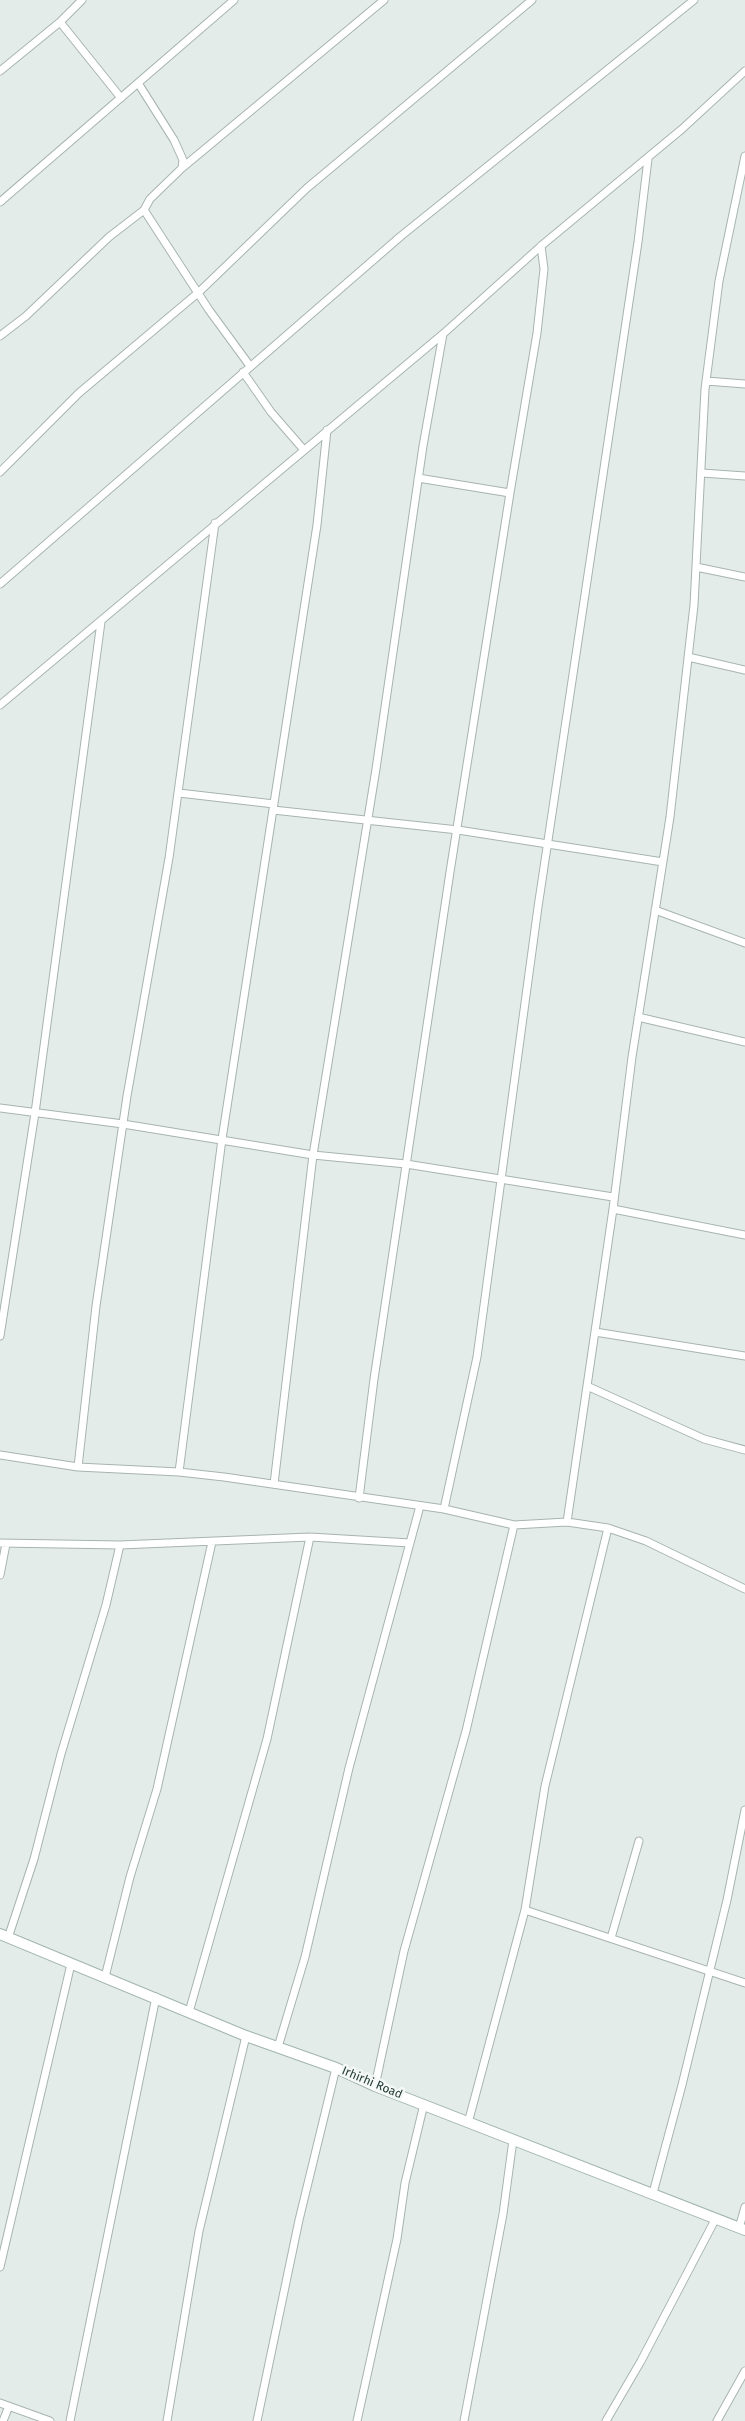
<!DOCTYPE html>
<style>
body{margin:0}
canvas{display:block;background:#e4ece9}
</style>
<canvas width="745" height="2421"></canvas>
<script>
const ctx = document.querySelector('canvas').getContext('2d');
ctx.lineJoin = 'round';
const poly = rows => new Path2D(rows.map(r => 'M' + r).join(''));
function trace(path, color, width, dash) { ctx.strokeStyle = color; ctx.lineWidth = width; ctx.lineCap = dash ? 'butt' : 'round'; ctx.setLineDash(dash || []); ctx.stroke(path); }
function write(font, color, halo, rows, align = 'center') {
  ctx.font = font + ' "Fira Sans",sans-serif'; ctx.lineWidth = 5; ctx.setLineDash([]); ctx.textBaseline = 'middle'; ctx.strokeStyle = halo; ctx.fillStyle = color; for (const [text, x, y, turn = 0] of rows) {
    ctx.save(); ctx.translate(x, y); ctx.rotate((+turn || 0) * Math.PI / 180); ctx.textAlign = isNaN(turn) ? turn : align; if (halo) ctx.strokeText(text, 0, 0); ctx.fillText(text, 0, 0); ctx.restore();
  }
}
const street = poly([
 [60,22,121,98],
 [0,71,60,22,82,0],
 [138,83,174,140,183,160,182,168,150,199,144,210,209,310,250,366],
 [182,168,384,0],
 [0,202,234,0],
 [0,336,26,316,109,237,144,210],
 [243,372,271,412,304,450],
 [706,381,745,384],
 [0,472,79,393,199,292,307,188,532,0],
 [702,473,745,476],
 [418,478,510,493],
 [696,567,745,577],
 [0,584,401,236,694,0],
 [688,657,745,670],
 [0,705,443,334,541,246,682,129,745,71],
 [179,793,274,804],
 [273,810,458,830,663,862],
 [655,910,745,943],
 [638,1017,745,1042],
 [0,1108,123,1124,313,1155,406,1164,613,1197],
 [613,1209,745,1235],
 [595,1332,745,1356],
 [0,1336,35,1113,101,622],
 [587,1386,704,1439,745,1450],
 [0,1455,78,1467,179,1472,224,1477,444,1509,514,1525,567,1522,608,1528,646,1541,745,1589],
 [78,1467,96,1306,127,1096,169,858,215,523],
 [179,1472,222,1139,317,525,327,430],
 [274,1484,313,1155,376,769,423,446,443,334],
 [359,1498,374,1379,450,872,510,493,537,333,544,269,541,246],
 [444,1509,477,1357,538,907,638,242,648,159],
 [567,1522,613,1209,632,1057,670,817,694,605,705,389,719,281,745,156],
 [0,1543,120,1545,310,1537,410,1543],
 [0,1575,6,1544],
 [525,1910,745,1983],
 [8,1938,34,1859,61,1754,106,1605,120,1545],
 [611,1938,639,1841],
 [105,1977,130,1877,157,1789,212,1542],
 [189,2012,267,1739,310,1537],
 [278,2047,305,1957,349,1768,420,1506],
 [375,2086,404,1951,466,1731,514,1525],
 [468,2123,525,1910,545,1786,608,1528],
 [653,2193,682,2085,727,1900,745,1810],
 [739,2228,745,2207],
 [0,2267,71,1964],
 [0,2403,50,2421],
 [3,2421,9,2406],
 [70,2421,156,1997],
 [167,2421,199,2231,246,2036],
 [257,2421,299,2220,336,2068],
 [357,2421,397,2239,405,2183,424,2104],
 [464,2421,503,2214,513,2140],
 [606,2421,641,2361,716,2218],
 [717,2421,745,2371]
]);
const secondary = poly([
 [0,1934,246,2036,336,2068,375,2086,745,2230]
]);
trace(street, '#a7b4b0', 9);
trace(secondary, '#a0b4ae', 12);
trace(street, '#fff', 7);
trace(secondary, '#fff', 10);
write('12px', '#253c37', '#f4f9f7', [
 ["Irhirhi Road",372,2083,23]
]);
</script>
